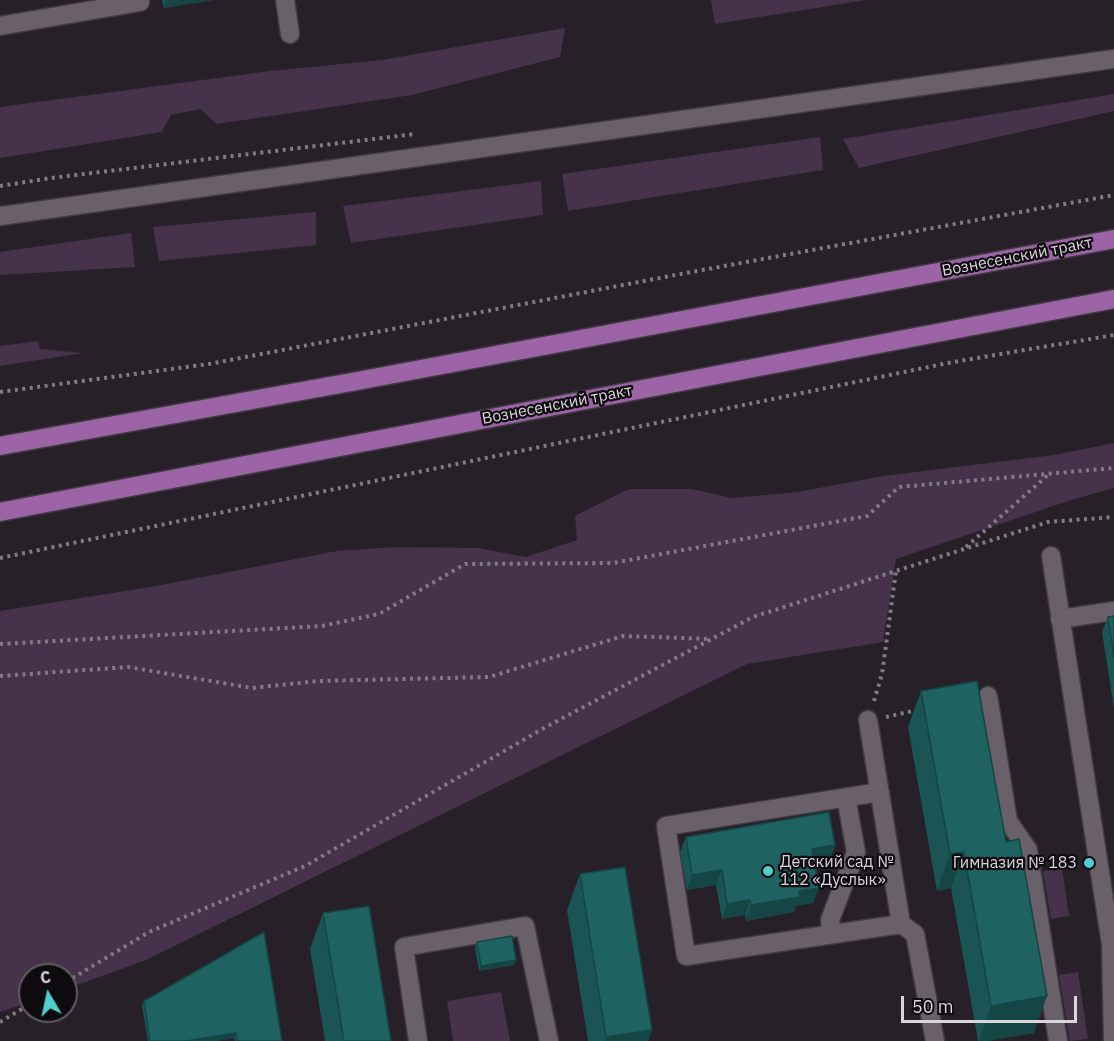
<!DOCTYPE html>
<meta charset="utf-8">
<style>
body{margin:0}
#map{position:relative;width:1114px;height:1041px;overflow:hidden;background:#272029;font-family:"IBM Plex Sans",sans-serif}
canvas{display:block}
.north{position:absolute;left:18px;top:963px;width:60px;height:60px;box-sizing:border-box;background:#0e0b0f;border:2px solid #605c61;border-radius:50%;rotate:351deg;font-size:16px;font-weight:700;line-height:24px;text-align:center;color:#dad5db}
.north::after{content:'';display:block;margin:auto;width:21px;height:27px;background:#52cdcd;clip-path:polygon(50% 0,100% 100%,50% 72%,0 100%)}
.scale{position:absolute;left:901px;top:996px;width:176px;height:27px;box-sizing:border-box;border:3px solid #dad5db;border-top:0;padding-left:8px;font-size:18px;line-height:21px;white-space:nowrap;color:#dad5db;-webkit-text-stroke:4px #0e0b0f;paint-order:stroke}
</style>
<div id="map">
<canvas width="1114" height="1041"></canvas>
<div class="north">С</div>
<div class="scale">50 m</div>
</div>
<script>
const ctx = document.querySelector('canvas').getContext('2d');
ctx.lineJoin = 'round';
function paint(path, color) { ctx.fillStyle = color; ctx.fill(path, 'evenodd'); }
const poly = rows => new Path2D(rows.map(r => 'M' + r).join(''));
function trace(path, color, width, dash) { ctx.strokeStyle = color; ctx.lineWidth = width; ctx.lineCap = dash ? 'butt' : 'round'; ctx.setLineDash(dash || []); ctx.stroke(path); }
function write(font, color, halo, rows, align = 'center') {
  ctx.font = font + ' "IBM Plex Sans",sans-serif'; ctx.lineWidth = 4.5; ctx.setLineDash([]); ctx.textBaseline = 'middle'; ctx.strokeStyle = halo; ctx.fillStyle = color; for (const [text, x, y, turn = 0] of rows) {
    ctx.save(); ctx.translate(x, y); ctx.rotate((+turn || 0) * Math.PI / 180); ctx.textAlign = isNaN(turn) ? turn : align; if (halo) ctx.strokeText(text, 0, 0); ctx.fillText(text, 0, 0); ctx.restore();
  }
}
paint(poly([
 [711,0,867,0,715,24],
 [565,28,560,57,412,95,217,124,200,109,171,115,162,132,0,158,0,107,270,71,382,60],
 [1114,94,1114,111,859,168,843,139],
 [820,137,823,170,568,211,562,174],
 [541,181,543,215,351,243,343,206],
 [316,212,316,245,159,261,153,227],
 [131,233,135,267,0,275,0,252],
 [38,341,40,349,83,353,0,366,0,346],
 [1114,443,1114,488,1074,499,896,559,883,642,747,664,146,960,66,989,66,975,30,975,30,1002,0,1012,0,611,156,586,337,551,396,547,478,548,526,557,577,540,575,516,629,489,692,489,732,498,798,492,883,476,1054,455],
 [1062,868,1069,916,1051,919,1043,871],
 [1078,972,1088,1039,1070,1041,1059,975],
 [501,992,510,1041,453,1041,447,1001]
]), '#46324a');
const minor = poly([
 [285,0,290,34],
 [0,26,140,2],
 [0,216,1114,59],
 [1051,556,1111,944,1113,1041],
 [1060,619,1114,611],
 [988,696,1008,821,1028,850,1058,1041],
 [868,720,901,924,915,934,935,1041],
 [880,792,666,826,686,956,901,924],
 [832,934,830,920,856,852,846,797],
 [418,1041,404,947,525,926,549,1041]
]);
const major = poly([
 [0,446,357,381,1114,239],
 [0,512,1114,299]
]);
trace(minor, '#403a41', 21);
trace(major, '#403a41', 21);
trace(poly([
 [0,186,51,178,415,134],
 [0,392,209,364,686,273,1114,195],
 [966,547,1048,475],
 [0,558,948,363,1114,335],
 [0,644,322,626,379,614,465,564,613,563,867,516,899,487,1114,468],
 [0,676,128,667,252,688,318,681,489,677,623,636,711,639],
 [874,701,882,674,896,571],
 [886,717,917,710],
 [66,982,149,932,305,866,544,728,753,617,1048,522,1114,517],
 [0,1022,30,1004]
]), '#817b83', 4, [3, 4.5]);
trace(minor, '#69606a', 18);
trace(major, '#9c64a7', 18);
paint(poly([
 [162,0,213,0,164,8],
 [1114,616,1114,708,1102,632,1108,617],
 [921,691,1034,1033,987,1041,978,1041,951,888,937,891,908,727],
 [686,837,835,845,830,860,815,863,819,888,813,903,796,906,794,912,746,921,745,915,722,919,716,885,687,890,680,852],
 [580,874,652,1030,648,1041,588,1041,567,910],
 [323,913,391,1041,325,1041,310,949],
 [477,942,516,960,514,965,479,971,475,947],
 [144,1001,282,1041,235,1041,234,1038,216,1041,148,1041,142,1006]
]), '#1a5454');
paint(poly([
 [166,0,213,0,164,8],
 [835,845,830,860,807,864,812,849],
 [964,852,951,888,937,891,950,854],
 [722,870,716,885,687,890,692,875],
 [819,888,813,903,796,906,794,912,746,921,751,905,799,891],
 [750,900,745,915,722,919,727,904],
 [516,960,514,965,479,971,481,966],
 [1047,996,1034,1033,987,1041,979,1041,991,1006],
 [652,1030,648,1041,605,1041,606,1037],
 [236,1033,234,1038,216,1041,186,1041]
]), '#154545');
const building = poly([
 [1114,616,1114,657,1108,617,1114,616],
 [977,681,1006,842,1019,839,1047,996,991,1006,964,852,950,854,921,691,977,681],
 [829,812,835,845,812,849,819,888,799,891,800,897,751,905,750,900,727,904,722,870,692,875,686,837,829,812],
 [625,867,652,1030,606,1037,580,874,625,867],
 [369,906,391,1041,344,1041,323,913,369,906],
 [264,932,282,1041,237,1041,236,1033,186,1041,150,1041,144,1001,264,932],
 [512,936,516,960,481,966,477,942,512,936]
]);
paint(building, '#1e6262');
trace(building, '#154545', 1.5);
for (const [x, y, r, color] of [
 [1089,863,6,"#52cdcd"],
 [768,871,6,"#52cdcd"]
]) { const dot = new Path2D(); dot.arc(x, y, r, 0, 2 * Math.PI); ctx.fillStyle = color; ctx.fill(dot); trace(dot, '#0e0b0f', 2); }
write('16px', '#dad5db', '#0e0b0f', [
 ["Вознесенский тракт",1017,257,-11],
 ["Вознесенский тракт",557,405,-11]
]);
write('16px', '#dad5db', '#0e0b0f', [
 ["Детский сад №",780,862],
 ["112 «Дуслык»",780,880],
 ["Гимназия № 183",1077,863,"right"]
], 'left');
</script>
